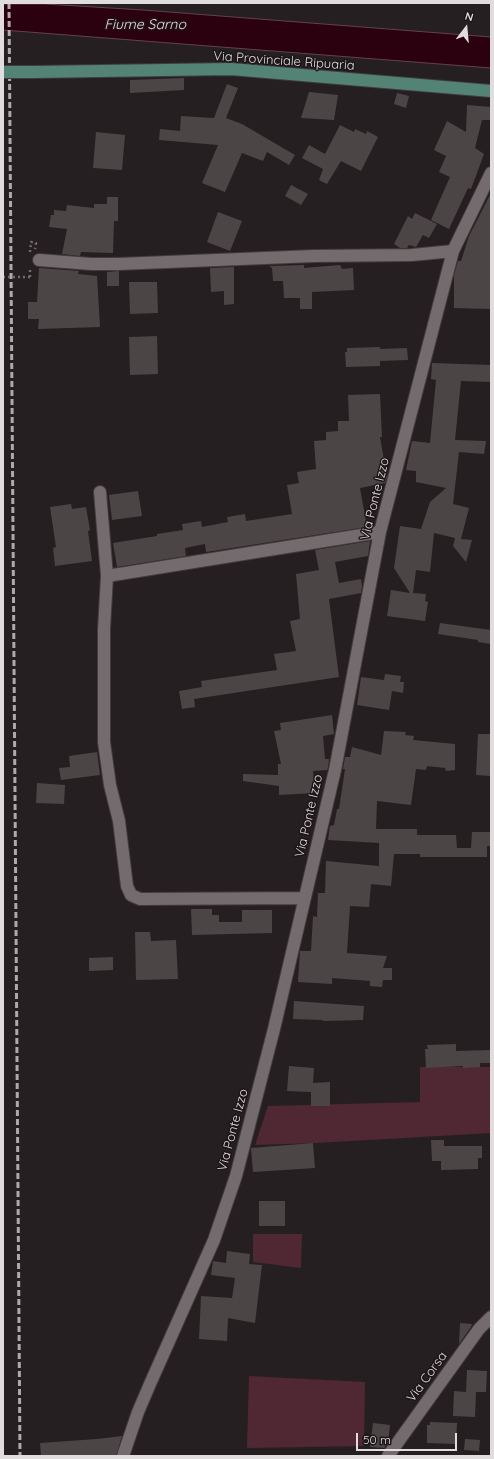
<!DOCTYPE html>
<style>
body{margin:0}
#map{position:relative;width:494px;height:1459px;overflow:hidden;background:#261f21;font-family:Quicksand,sans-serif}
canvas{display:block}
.frame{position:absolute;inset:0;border:4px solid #e1dcdd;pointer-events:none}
.north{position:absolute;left:446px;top:8px;width:40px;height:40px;-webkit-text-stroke:3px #1c1618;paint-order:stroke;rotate:16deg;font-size:11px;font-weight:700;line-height:16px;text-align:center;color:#e1dcdd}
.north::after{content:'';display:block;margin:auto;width:14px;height:18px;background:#e1dcdd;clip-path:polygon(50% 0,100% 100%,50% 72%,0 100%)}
.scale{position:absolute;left:356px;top:1433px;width:101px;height:18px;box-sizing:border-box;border:2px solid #e1dcdd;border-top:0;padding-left:5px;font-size:12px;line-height:14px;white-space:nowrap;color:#e1dcdd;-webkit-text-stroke:3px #1c1618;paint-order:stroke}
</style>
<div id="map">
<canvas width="494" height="1459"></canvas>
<div class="frame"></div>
<div class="north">N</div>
<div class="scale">50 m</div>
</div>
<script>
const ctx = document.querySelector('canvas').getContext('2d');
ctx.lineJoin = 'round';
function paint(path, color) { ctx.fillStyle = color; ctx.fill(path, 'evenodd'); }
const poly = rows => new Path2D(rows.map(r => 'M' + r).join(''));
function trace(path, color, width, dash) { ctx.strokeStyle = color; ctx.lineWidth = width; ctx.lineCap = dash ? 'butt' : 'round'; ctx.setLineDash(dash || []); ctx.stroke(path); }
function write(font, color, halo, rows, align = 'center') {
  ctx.font = font + ' Quicksand,sans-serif'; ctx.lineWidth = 3; ctx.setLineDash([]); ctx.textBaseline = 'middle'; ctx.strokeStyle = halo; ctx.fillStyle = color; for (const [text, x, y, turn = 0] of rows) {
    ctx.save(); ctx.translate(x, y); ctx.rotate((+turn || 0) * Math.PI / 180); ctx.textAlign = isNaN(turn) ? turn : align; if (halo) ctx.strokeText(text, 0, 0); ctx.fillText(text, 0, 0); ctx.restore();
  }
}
paint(poly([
 [420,1067,491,1067,491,1133,316,1143,255,1145,268,1106,420,1102],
 [253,1234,302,1234,301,1268,253,1262],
 [249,1376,365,1382,364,1446,247,1448]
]), '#4f2833');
const water = poly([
 [3,4,45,4,143,10,491,37,491,68,3,30,3,4]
]);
paint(water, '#2b000f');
trace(water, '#62424d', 1);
paint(poly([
 [184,78,184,90,130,93,130,80],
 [227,84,238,88,226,118,242,124,295,155,289,165,267,152,263,161,242,153,225,192,202,183,218,145,159,140,160,129,180,131,181,116,214,118],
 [309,92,338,95,334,120,301,118],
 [397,93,409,96,406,108,394,104],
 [467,105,491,107,491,120,482,120,475,148,484,154,471,189,468,188,449,229,431,220,450,177,439,172,446,156,434,150,447,121,466,132],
 [340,125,354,132,355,129,366,134,367,131,378,137,361,171,341,161,327,184,319,180,323,169,302,158,309,145,325,154],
 [96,132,125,135,122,170,93,168],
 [291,185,308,194,301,205,285,196],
 [491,193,491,309,454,308,454,275,458,261,461,261,469,236],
 [107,197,118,197,118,221,114,221,113,253,81,252,80,256,62,254,67,229,49,227,51,215,54,215,54,210,66,211,67,205,94,208,94,204,107,204],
 [218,212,242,221,230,251,207,242],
 [415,213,437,224,429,238,423,235,416,247,409,245,407,248,400,248,394,244,408,216,412,219],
 [304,265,304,268,340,265,342,269,353,268,354,290,312,292,312,309,300,309,300,298,284,298,283,281,273,281,272,268,269,266],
 [234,267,234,304,224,305,224,291,211,292,210,268],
 [39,268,79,271,78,274,97,276,100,327,38,329,39,319,28,319,28,302,37,302],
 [119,271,119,286,107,286,107,272],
 [129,282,157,282,158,313,130,314],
 [157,336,158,374,130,375,129,337],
 [380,347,380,349,407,348,408,360,380,361,380,366,346,367,345,352,347,352,347,348],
 [432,363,491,365,491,382,461,381,455,440,486,441,484,454,459,452,453,504,469,508,461,539,472,540,466,562,453,546,455,538,434,533,430,572,416,570,413,593,426,594,425,601,428,602,425,621,387,616,391,590,410,593,394,568,400,526,421,529,430,502,446,488,416,482,416,471,406,470,412,441,430,443,436,380,431,379],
 [380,394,382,437,380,437,387,477,385,483,360,488,367,527,206,552,205,544,185,548,186,556,117,567,113,543,157,536,157,534,183,530,182,524,201,521,202,527,228,522,227,517,245,514,246,521,292,514,287,485,299,483,297,472,316,469,314,441,326,440,326,432,338,431,338,421,349,421,348,395],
 [138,491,142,516,112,520,109,495],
 [71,504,72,509,86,507,90,530,88,531,92,561,55,566,53,548,56,547,50,507],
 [370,541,368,556,335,562,339,583,361,579,362,586,361,593,329,599,339,677,194,699,195,707,182,709,179,691,202,687,201,681,277,670,274,654,296,651,290,621,300,619,296,574,319,570,315,550],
 [440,623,491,630,491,644,478,642,478,640,438,634],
 [385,674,401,676,400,682,404,682,403,693,392,691,389,710,357,705,361,677,384,680],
 [332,715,334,734,323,736,325,759,329,759,328,768,327,770,313,771,315,793,279,795,279,786,243,781,243,774,278,775,278,764,281,764,274,731,281,730,280,723],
 [384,731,406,732,405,735,414,736,413,740,455,744,455,770,446,771,445,768,427,766,426,770,416,769,411,805,377,801,376,829,417,829,417,835,456,835,457,848,471,848,472,832,491,832,491,846,487,846,487,857,420,857,420,854,394,854,391,886,371,884,369,907,350,906,347,953,387,956,383,968,392,968,392,980,383,980,382,987,370,986,370,981,332,978,332,984,298,982,300,951,311,951,313,916,317,917,318,893,325,893,326,861,379,866,379,843,328,840,330,826,334,825,337,809,339,809,345,769,343,769,345,757,350,757,352,747,381,755],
 [478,734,491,734,491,776,476,775],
 [97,752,100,775,61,780,59,768,70,767,69,756],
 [37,783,65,785,64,804,36,803],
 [191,909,212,909,212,915,219,915,219,922,242,922,242,910,272,910,272,933,192,935],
 [135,932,150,932,151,941,176,940,178,979,136,980],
 [113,957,113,970,89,971,89,958],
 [294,1001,364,1006,363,1020,323,1021,323,1020,293,1019],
 [456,1044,456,1051,491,1050,491,1063,480,1063,480,1067,463,1068,463,1066,426,1068,425,1049,428,1049,427,1045],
 [289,1066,314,1068,313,1083,330,1082,330,1106,311,1106,311,1092,287,1091],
 [431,1140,444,1140,444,1146,482,1146,482,1158,478,1158,478,1169,441,1170,441,1161,432,1161],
 [313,1143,315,1168,253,1172,251,1148],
 [259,1201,285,1201,285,1226,259,1226],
 [227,1251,250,1254,249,1264,262,1265,255,1323,228,1318,227,1341,199,1339,201,1296,232,1298,235,1278,211,1275,213,1261,226,1263],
 [460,1323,472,1324,471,1327,459,1344],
 [467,1370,487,1371,486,1392,476,1392,475,1417,453,1416,454,1391,466,1392],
 [430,1422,457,1423,456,1444,427,1443,427,1425,430,1425],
 [373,1423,390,1425,388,1443,384,1448,370,1447],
 [122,1436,116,1456,41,1456,40,1443,97,1439],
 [465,1439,480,1440,479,1451,464,1450]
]), '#4c4546');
const street = poly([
 [39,260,91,264,118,264,314,256,412,255,453,251],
 [100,492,107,576,104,629,104,742,110,785,119,821,127,886,131,895,140,899,304,898],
 [107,576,380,532],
 [123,1456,138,1412,150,1384,214,1240,236,1176,274,1029,335,770,380,532,453,251,491,173],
 [388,1456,479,1329,491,1317]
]);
const secondary = poly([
 [34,72,231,69,491,91]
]);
trace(street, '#413c3d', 14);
trace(secondary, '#413c3d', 14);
trace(poly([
 [30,252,31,242,36,243,35,249],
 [30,277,30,269]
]), '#716b6c', 2.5, [2, 3]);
trace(street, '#736b6d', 12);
trace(secondary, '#528374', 12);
trace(poly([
 [9,3,20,1456]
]), '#aea9aa', 3, [6, 3]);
const secondaryBridge = poly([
 [3,72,34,72]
]);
trace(secondaryBridge, '#413c3d', 14, []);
trace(poly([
 [3,277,30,277]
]), '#716b6c', 2.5, [2, 3]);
trace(secondaryBridge, '#528374', 12);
write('13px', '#e1dcdd', '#1c1618', [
 ["Via Provinciale Ripuaria",284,61,4],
 ["Via Ponte Izzo",375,499,-76],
 ["Via Ponte Izzo",309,816,-77],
 ["Via Ponte Izzo",233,1130,-75],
 ["Via Corsa",427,1377,-54]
]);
write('italic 14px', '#f5d0d8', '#1c1618', [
 ["Fiume Sarno",145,25]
]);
</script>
